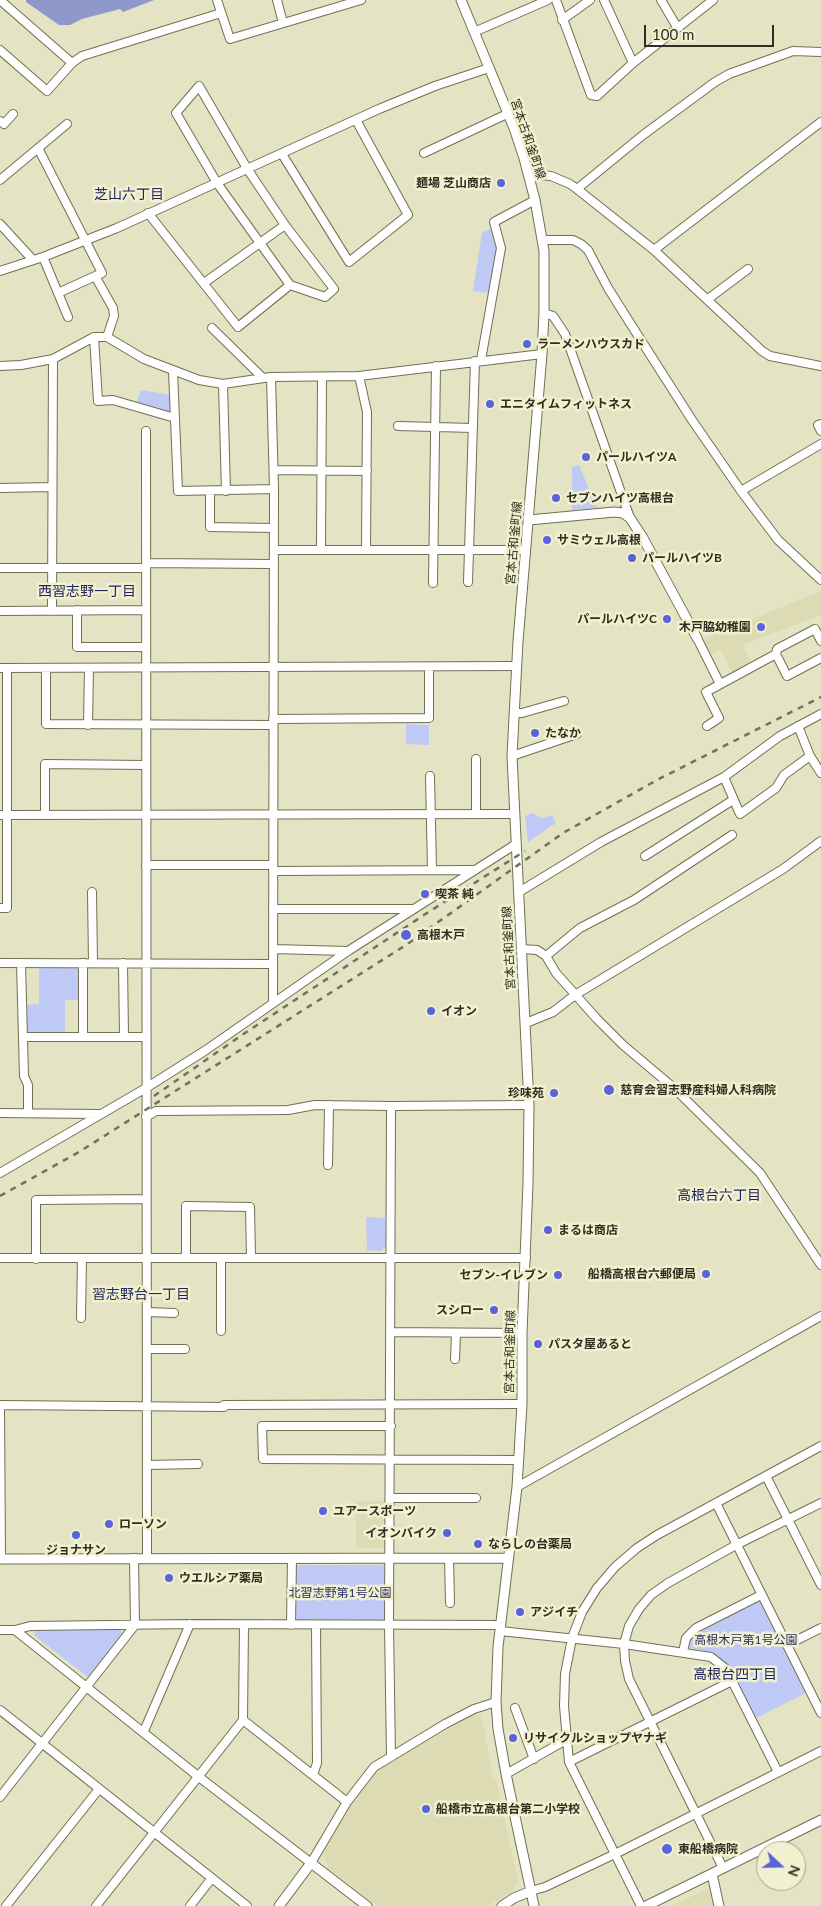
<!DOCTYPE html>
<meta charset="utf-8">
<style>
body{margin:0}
#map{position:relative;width:821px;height:1906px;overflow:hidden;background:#e4e3c3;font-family:Lato,sans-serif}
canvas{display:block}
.north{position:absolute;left:756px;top:1841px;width:50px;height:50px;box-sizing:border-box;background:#f1f1cf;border:1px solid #a3a38a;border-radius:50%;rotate:111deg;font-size:14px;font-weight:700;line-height:20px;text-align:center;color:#2e2e22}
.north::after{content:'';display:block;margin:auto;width:18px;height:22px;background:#5963da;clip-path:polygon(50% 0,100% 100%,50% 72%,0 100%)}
.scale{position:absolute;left:644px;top:25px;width:130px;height:22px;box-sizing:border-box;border:2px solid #2e2e22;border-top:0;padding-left:6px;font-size:15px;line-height:18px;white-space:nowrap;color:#2e2e22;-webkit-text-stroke:4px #f1f1cf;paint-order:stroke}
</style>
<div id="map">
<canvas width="821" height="1906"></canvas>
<div class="north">N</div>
<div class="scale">100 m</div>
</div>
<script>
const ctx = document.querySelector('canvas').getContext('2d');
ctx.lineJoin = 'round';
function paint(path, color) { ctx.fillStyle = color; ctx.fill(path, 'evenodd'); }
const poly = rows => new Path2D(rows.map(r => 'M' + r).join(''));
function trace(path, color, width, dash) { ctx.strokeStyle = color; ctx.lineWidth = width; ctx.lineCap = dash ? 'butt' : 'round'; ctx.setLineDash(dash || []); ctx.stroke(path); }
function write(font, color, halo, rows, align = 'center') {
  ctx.font = font + ' Lato,"Noto Sans JP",sans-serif'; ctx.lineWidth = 5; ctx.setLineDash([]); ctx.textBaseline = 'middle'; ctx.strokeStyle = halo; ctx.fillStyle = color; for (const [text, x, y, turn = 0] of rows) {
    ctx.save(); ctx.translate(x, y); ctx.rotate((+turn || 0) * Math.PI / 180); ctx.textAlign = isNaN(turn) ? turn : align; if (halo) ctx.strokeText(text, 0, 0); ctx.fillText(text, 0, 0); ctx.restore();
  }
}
paint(poly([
 [821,591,821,615,742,645,752,663,732,672,721,650,710,654,703,639],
 [356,1501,387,1501,387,1548,356,1548],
 [477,1713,482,1716,493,1778,496,1778,518,1882,515,1886,516,1889,488,1906,378,1906,328,1868,323,1852,354,1801,376,1773,391,1762],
 [711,1887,715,1906,672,1906]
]), '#dcdbb3');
paint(poly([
 [492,228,498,248,489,293,473,291,482,233],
 [141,390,170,395,170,413,136,405],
 [579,465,597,508,572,510,572,467],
 [406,724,429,725,429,745,406,744],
 [531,813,543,818,552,815,556,823,528,842,525,816],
 [78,966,81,969,81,1000,65,1000,65,1035,30,1036,27,1032,26,1005,39,1004,39,967],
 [366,1217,385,1218,386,1247,380,1251,367,1250],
 [297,1565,383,1565,385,1567,386,1618,383,1621,298,1621,295,1618,295,1568],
 [757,1600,761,1601,806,1693,756,1718,733,1673,725,1661,712,1652,690,1648,687,1645,692,1634],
 [36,1629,120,1629,123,1635,89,1678,34,1635]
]), '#bfc9f5');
paint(poly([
 [26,0,154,0,123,12,120,9,82,19,70,25,59,25,26,2]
]), '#8e98ca');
const minor = poly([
 [0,0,72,63],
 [217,0,230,39,361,0],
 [277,0,283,23],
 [556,0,591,95,597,96,633,63,713,0],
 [604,0,633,63],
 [661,0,677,27],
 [562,20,590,0],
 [474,32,548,0],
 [0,50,47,91,72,63,82,56,221,13],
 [199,86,248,170,285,225,334,289,325,297,290,285,217,183,176,113,199,86],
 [0,121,4,124,13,114],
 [38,148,102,273,58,293],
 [424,153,507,114],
 [282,154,349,262,408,215,356,120],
 [530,178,541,175,551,176,570,184,577,189,654,250,762,351,770,356,821,366],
 [0,180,67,124],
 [577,189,643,135,715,82,729,74,793,51,821,52],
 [148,213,238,327,290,285],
 [0,224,33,260],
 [543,240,573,240,581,244,588,250,608,288,630,323,692,420,741,491,778,540,821,580],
 [654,250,821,122],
 [43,257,68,317],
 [0,271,43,257,117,228,379,109,435,86,489,68],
 [95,276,113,308,114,316,107,337],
 [204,283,285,225],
 [708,299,748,269],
 [544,313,553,316,565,334,630,518],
 [212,328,263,378],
 [94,337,98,401,113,400,175,418],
 [481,360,501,248,494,222,535,200],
 [0,366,21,365,53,359,94,337,107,337,144,359,199,380,223,384,271,377,359,376,542,354],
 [173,371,178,491,274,489],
 [359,376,367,412,366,550],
 [271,377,274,489,273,1002],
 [223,384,226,491],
 [821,424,818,425,821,431],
 [398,426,473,428],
 [146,431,147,1558],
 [274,470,367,471],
 [0,488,51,487],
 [210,491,210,527,274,528],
 [741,491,821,444],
 [274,550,525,550],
 [321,550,322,378],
 [146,563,274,564],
 [0,568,146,568],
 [468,582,475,361],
 [433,583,436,366],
 [77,610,77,647,146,647],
 [0,611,146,610],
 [52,611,53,359],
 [697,638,720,684],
 [776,654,777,649,815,629,821,641],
 [0,668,516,666],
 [46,668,46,724,273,725],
 [514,713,522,713,564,701],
 [273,719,429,718,429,667],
 [88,725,89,668],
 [707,726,719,718,706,692,776,654,787,676,821,658],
 [798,726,810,756,821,773],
 [512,756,577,734],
 [430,776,432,870],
 [724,777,740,814,776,788,784,775,810,756],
 [476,814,476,759],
 [0,815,514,814],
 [45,815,45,764,146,765],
 [645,856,733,800],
 [146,865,273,865],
 [273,871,473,870],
 [92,892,93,963],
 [519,892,601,842,724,777,780,736,821,714],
 [0,908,7,908,7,668],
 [273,909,411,909],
 [273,949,348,951],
 [522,949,537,950,546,956,556,973,597,1019,623,1045,674,1088,760,1173,821,1265],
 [546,956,580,928,634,900,732,835],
 [0,963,273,964],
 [21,963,24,1076,28,1085,28,1113],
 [123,963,124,1036],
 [526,1023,553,1012,575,995,783,869,821,841],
 [23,1037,146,1037],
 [83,1037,83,963],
 [391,1106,389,1625,391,1757],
 [0,1113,99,1114],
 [146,1117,156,1111,288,1110,315,1105,391,1106,529,1105],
 [328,1165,329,1105],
 [0,1173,146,1088,206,1050,348,951,516,844],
 [0,1258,526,1258],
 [186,1258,186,1206,250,1207,251,1258],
 [36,1259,36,1200,146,1199],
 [147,1312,174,1313],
 [81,1318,82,1258],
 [221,1331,221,1258],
 [391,1332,522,1333],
 [147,1349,185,1349],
 [455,1359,456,1333],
 [0,1405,224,1407],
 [0,1405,1,1559],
 [224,1405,522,1404],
 [391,1426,262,1426,263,1459,519,1460],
 [147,1465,198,1464],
 [766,1476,821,1585],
 [517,1487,821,1316],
 [390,1498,476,1498],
 [716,1503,821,1713],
 [449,1558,450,1603],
 [291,1625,292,1558],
 [0,1630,15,1630,30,1626,190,1624,501,1625],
 [15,1630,199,1777,311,1863,347,1802,374,1767,445,1724,474,1709,496,1702],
 [500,1631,624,1644,711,1657,726,1669,778,1772],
 [787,1645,821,1628],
 [683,1652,686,1638,696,1628,761,1595],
 [515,1708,534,1759],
 [0,1710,247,1906],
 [243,1720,347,1802],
 [144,1731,190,1624],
 [569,1762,732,1681],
 [506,1774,566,1740],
 [313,1775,317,1763,316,1625],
 [0,1797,135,1625,134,1558],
 [723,1868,629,1679,625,1661,624,1644,629,1626,639,1609,651,1595,668,1583,736,1545,821,1503],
 [531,1891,545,1887,615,1854,821,1751],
 [6,1906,99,1789],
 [96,1906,243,1720,244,1625],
 [190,1906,212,1878],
 [641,1906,569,1762,564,1706,565,1674,572,1638,582,1612,597,1588,615,1567,637,1548,657,1535,821,1446]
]);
const tertiary = poly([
 [461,0,514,128,524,158,535,200,544,251,544,313,542,354,518,641,512,756,529,1105,528,1184,522,1333,522,1404,517,1487,498,1647,496,1702,498,1729,506,1774,534,1906],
 [529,520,614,512,623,513,630,518,643,538,697,638],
 [0,1559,508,1558],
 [712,1874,719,1906],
 [279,1906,311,1863,367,1906],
 [502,1906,514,1898,531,1891],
 [646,1906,821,1820]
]);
trace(minor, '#717053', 10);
trace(tertiary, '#717053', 11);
trace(minor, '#fff', 8);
trace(tertiary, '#fff', 9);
trace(poly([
 [154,1096,242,1035,427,913,525,851],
 [0,1196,79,1152,406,945,563,833,657,780,821,697]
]), '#71715e', 2.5, [6, 6]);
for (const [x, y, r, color] of [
 [501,183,5,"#5963da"],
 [527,344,5,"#5963da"],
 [490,404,5,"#5963da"],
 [586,457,5,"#5963da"],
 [556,498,5,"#5963da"],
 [547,540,5,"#5963da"],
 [632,558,5,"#5963da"],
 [667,619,5,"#5963da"],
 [761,627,5,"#5963da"],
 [535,733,5,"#5963da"],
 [425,894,5,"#5963da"],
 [406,935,6,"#5963da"],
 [431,1011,5,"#5963da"],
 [609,1090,6,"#5963da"],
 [554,1093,5,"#5963da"],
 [548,1230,5,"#5963da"],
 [706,1274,5,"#5963da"],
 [558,1275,5,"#5963da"],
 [494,1310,5,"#5963da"],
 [538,1344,5,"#5963da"],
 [323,1511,5,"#5963da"],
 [109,1524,5,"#5963da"],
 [447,1533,5,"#5963da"],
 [76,1535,5,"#5963da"],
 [478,1544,5,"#5963da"],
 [169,1578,5,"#5963da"],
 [520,1612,5,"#5963da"],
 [513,1738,5,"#5963da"],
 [426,1809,5,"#5963da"],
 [667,1849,6,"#5963da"]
]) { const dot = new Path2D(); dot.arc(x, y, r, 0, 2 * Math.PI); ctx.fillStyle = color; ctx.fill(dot); trace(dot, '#f1f1cf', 2); }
write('12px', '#2e2e22', '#f1f1cf', [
 ["宮本古和釜町線",528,139,71],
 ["宮本古和釜町線",514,543,-85],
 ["宮本古和釜町線",509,948,-93],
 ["宮本古和釜町線",510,1352,-89]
]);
write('bold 12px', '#2e2e22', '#f1f1cf', [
 ["麺場 芝山商店",491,183,"right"],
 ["ラーメンハウスカド",537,344],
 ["エニタイムフィットネス",500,404],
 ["パールハイツA",596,457],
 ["セブンハイツ高根台",566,498],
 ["サミウェル高根",557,540],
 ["パールハイツB",642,558],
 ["パールハイツC",657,619,"right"],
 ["木戸脇幼稚園",751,627,"right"],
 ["たなか",545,733],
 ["喫茶 純",435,894],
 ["高根木戸",417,935],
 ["イオン",441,1011],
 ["慈育会習志野産科婦人科病院",620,1090],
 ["珍味苑",544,1093,"right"],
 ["まるは商店",558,1230],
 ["船橋高根台六郵便局",696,1274,"right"],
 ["セブン-イレブン",548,1275,"right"],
 ["スシロー",484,1310,"right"],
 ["パスタ屋あると",548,1344],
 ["ユアースポーツ",333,1511],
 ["ローソン",119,1524],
 ["イオンバイク",437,1533,"right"],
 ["ならしの台薬局",488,1544],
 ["ジョナサン",76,1550,"center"],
 ["ウエルシア薬局",179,1578],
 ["アジイチ",530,1612],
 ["リサイクルショップヤナギ",523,1738],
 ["船橋市立高根台第二小学校",436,1809],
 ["東船橋病院",678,1849]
], 'left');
write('12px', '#272c69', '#f1f1cf', [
 ["北習志野第1号公園",340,1593],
 ["高根木戸第1号公園",746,1640]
]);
write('14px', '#20255d', '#f1f1cf', [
 ["芝山六丁目",129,194],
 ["西習志野一丁目",87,591],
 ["高根台六丁目",719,1195],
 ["習志野台一丁目",141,1294],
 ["高根台四丁目",735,1674]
]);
</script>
